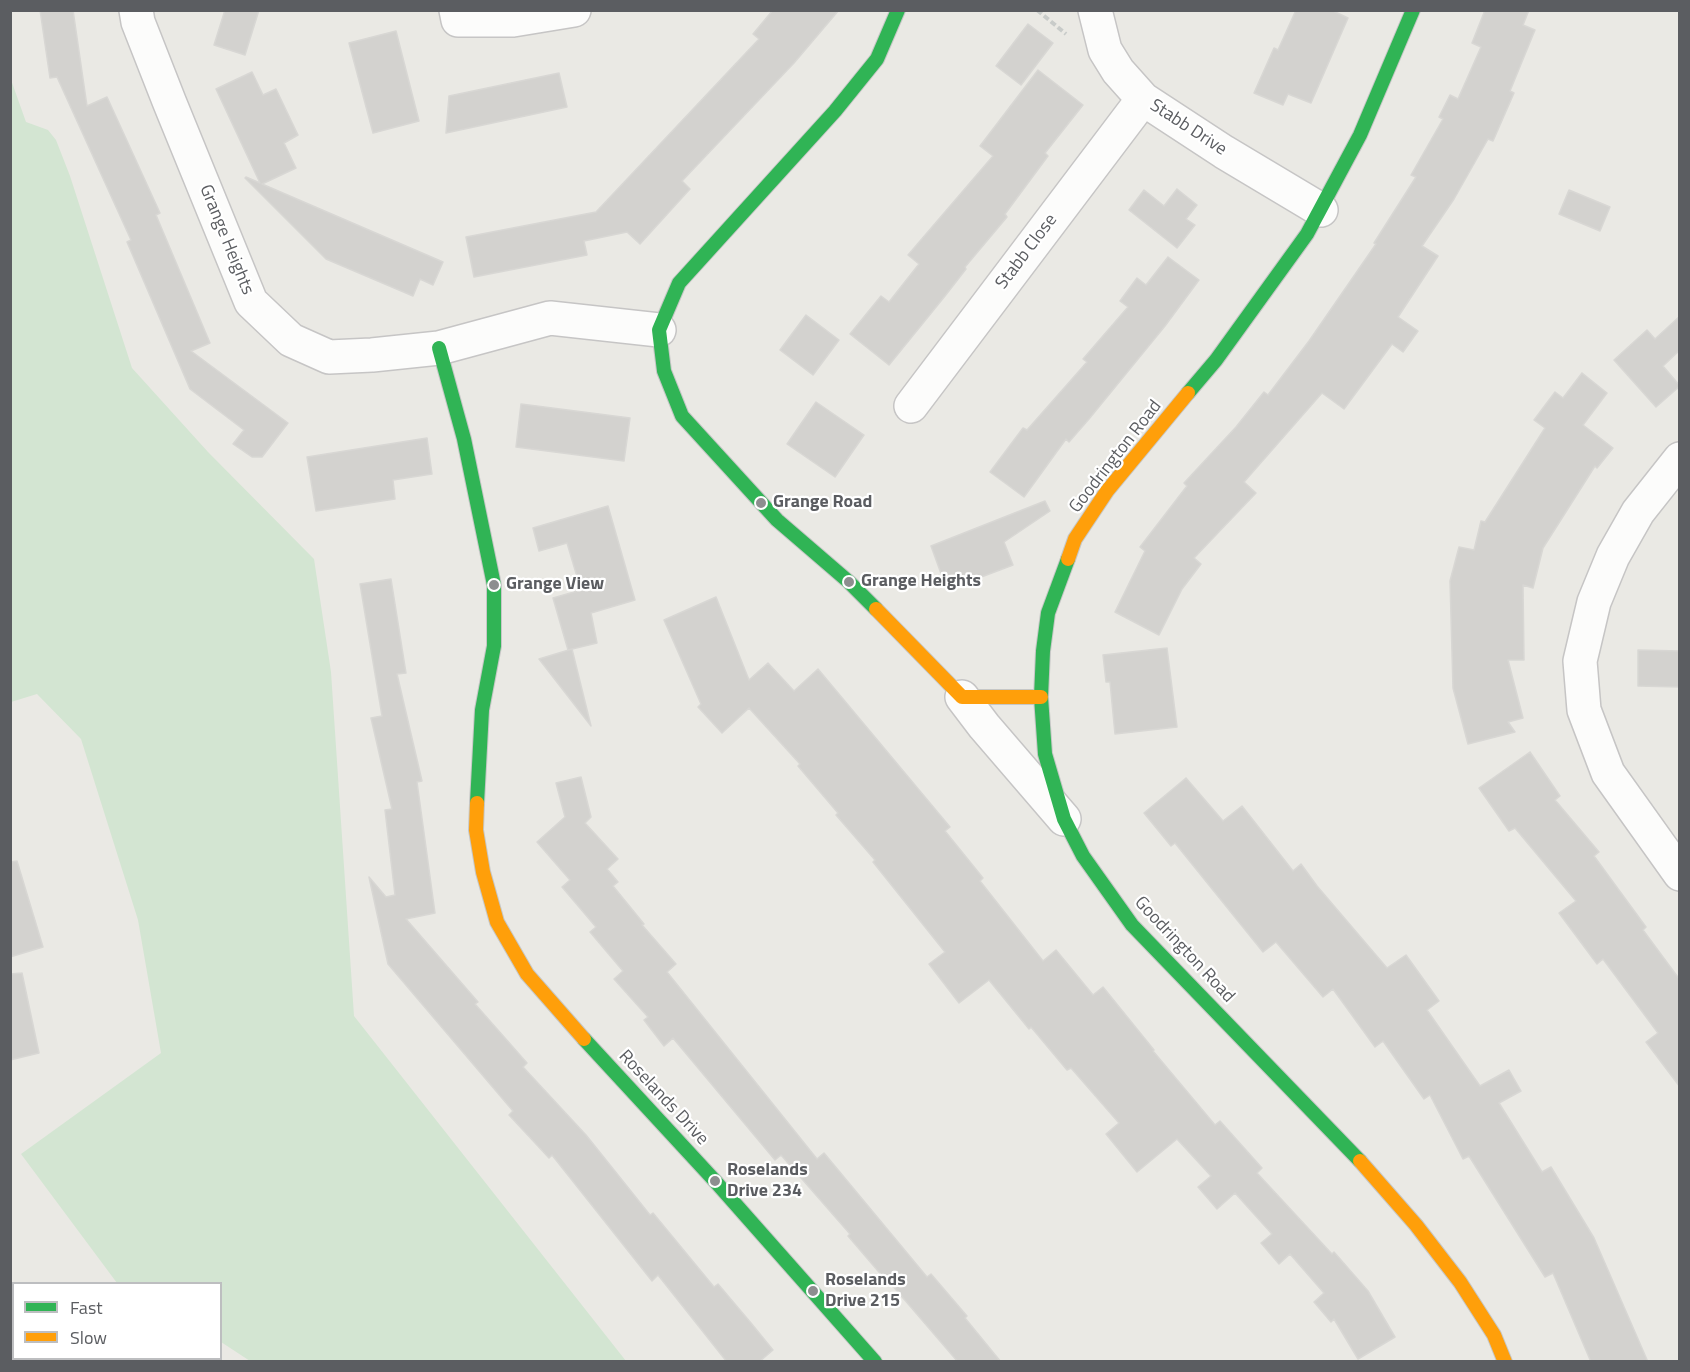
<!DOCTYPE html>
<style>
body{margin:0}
#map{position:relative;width:1690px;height:1372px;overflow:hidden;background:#eae9e4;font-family:"Titillium Web",sans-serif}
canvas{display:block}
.frame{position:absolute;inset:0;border:12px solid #5b5d61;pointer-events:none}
.legend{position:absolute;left:12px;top:1282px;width:210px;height:78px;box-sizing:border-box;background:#fff;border:2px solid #bdbec0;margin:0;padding:8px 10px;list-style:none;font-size:18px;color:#5b5d61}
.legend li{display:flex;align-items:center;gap:12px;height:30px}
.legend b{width:30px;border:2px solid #bdbec0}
</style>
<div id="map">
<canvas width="1690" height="1372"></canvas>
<div class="frame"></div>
<ul class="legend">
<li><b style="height:8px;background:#30b455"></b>Fast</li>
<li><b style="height:8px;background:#ff9f0a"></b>Slow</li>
</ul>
</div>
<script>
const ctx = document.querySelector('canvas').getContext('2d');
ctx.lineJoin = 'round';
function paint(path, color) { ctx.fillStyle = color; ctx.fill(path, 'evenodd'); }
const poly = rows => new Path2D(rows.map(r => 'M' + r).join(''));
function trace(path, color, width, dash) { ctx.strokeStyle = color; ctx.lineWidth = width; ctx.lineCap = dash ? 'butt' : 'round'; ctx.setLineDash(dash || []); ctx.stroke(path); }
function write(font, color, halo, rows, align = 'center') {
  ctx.font = font + ' "Titillium Web",sans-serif'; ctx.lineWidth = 4.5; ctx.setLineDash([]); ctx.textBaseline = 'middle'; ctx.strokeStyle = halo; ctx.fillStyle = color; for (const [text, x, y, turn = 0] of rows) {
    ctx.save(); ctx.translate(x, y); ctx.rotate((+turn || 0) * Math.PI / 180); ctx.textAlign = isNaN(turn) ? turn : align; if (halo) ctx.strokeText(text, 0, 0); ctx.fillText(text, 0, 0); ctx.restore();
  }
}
paint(poly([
 [10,77,26,122,48,130,56,140,70,176,132,368,208,452,314,559,331,672,354,1016,626,1361,250,1361,221,1342,220,1284,117,1283,21,1154,161,1053,138,920,81,739,37,694,11,702]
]), '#d3e5d2');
const building = poly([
 [40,10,73,10,87,106,107,97,160,213,156,215,210,343,191,351,288,423,262,457,252,457,233,444,244,430,190,389,127,242,131,240,57,77,50,78,40,10],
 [225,10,259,10,245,55,214,45,225,10],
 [773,10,839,10,794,63,682,181,690,189,640,244,627,232,584,241,587,255,474,277,466,237,596,212,759,39,753,34,773,10],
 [1296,10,1331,10,1348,18,1311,103,1288,94,1283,105,1254,93,1274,48,1278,50,1296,10],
 [1485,10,1529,10,1523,25,1535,30,1510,91,1514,93,1493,141,1488,139,1454,199,1422,246,1438,256,1398,317,1418,331,1403,352,1392,344,1344,409,1322,393,1244,482,1256,493,1194,558,1201,564,1182,589,1159,635,1115,612,1145,551,1140,547,1187,486,1184,483,1236,427,1264,392,1268,395,1309,341,1376,244,1374,243,1416,177,1411,175,1443,119,1439,117,1450,95,1458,99,1481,47,1472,43,1485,10],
 [1028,24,1053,43,1021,85,996,66,1028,24],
 [396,31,419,121,373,133,349,43,396,31],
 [1038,70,1083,105,1045,153,1048,156,1005,214,1007,217,965,267,966,269,945,296,889,365,850,334,881,296,889,302,919,264,908,255,993,156,980,146,1038,70],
 [252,72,263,95,276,89,298,135,284,143,296,168,262,184,443,262,433,285,420,279,413,296,326,259,245,178,246,177,260,183,216,89,252,72],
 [559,73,567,107,446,133,449,96,559,73],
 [1177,189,1197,205,1186,219,1195,225,1177,248,1129,210,1144,190,1164,206,1177,189],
 [1569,190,1610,207,1600,231,1559,214,1569,190],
 [1168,257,1199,280,1165,326,1089,419,1069,442,1066,439,1024,497,990,472,1023,428,1027,430,1087,362,1083,359,1128,307,1120,301,1137,278,1146,285,1168,257],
 [806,315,839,340,813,375,780,350,806,315],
 [1680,316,1680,350,1663,366,1680,386,1656,407,1614,360,1647,330,1655,339,1680,316],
 [1582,373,1607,393,1583,425,1613,448,1597,468,1595,466,1543,548,1533,588,1523,585,1524,660,1508,660,1523,718,1508,722,1515,732,1468,744,1453,688,1450,581,1459,547,1474,550,1481,521,1485,522,1545,428,1534,420,1555,392,1563,398,1582,373],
 [816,402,864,435,835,477,787,444,816,402],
 [521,404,630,418,624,461,516,447,521,404],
 [427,438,432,474,393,480,395,499,316,511,307,457,427,438],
 [1045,501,1050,511,1004,542,1013,565,947,590,931,546,1045,501],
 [608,506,635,600,591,613,597,643,568,650,553,598,581,590,567,543,539,551,533,528,608,506],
 [391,579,406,673,397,674,422,781,417,782,435,913,406,919,478,1002,475,1004,527,1063,523,1067,586,1135,650,1215,653,1213,714,1287,718,1284,751,1323,773,1350,759,1362,727,1362,658,1275,652,1281,552,1155,549,1158,509,1115,513,1111,388,964,369,877,386,897,395,895,385,810,392,809,371,718,382,716,360,584,391,579],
 [716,597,749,680,768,663,794,691,818,669,950,827,945,831,983,878,980,881,1043,961,1056,950,1093,995,1103,987,1154,1050,1153,1051,1215,1125,1220,1121,1262,1168,1257,1173,1332,1254,1334,1252,1368,1291,1395,1337,1358,1359,1334,1319,1331,1322,1314,1302,1324,1293,1290,1254,1279,1264,1261,1243,1272,1234,1235,1193,1217,1209,1198,1187,1211,1176,1177,1139,1137,1172,1106,1134,1119,1123,1071,1068,1067,1070,1031,1027,1029,1029,989,980,959,1003,929,964,945,952,873,862,875,860,836,815,838,813,798,766,800,764,749,708,722,733,698,707,701,704,664,620,716,597],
 [1167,648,1177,727,1115,734,1110,682,1106,682,1103,655,1167,648],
 [572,649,591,726,539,659,572,649],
 [1638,650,1680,651,1680,687,1638,686,1638,650],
 [1530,752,1560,796,1555,800,1599,852,1594,856,1646,927,1643,930,1680,980,1680,1087,1646,1042,1658,1033,1603,959,1597,964,1559,913,1576,901,1515,828,1509,831,1479,788,1530,752],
 [581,777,591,817,585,823,618,859,607,869,618,882,613,886,644,924,642,925,676,964,667,972,817,1159,824,1153,927,1277,931,1274,967,1316,965,1318,1001,1362,958,1362,885,1277,884,1278,848,1236,850,1234,781,1155,775,1160,673,1038,664,1046,644,1020,648,1017,614,979,623,971,590,932,596,927,562,887,570,880,537,842,565,817,556,783,581,777],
 [1186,778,1223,821,1242,806,1293,871,1301,864,1317,886,1387,968,1406,955,1439,1001,1427,1010,1480,1086,1509,1070,1521,1091,1499,1103,1542,1172,1551,1167,1594,1238,1648,1362,1591,1362,1553,1273,1545,1277,1469,1156,1463,1159,1430,1095,1424,1099,1383,1041,1375,1047,1333,989,1323,997,1276,942,1263,952,1175,843,1171,846,1144,813,1186,778],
 [17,861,43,947,10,957,10,862,17,861],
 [22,973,39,1053,10,1060,10,974,22,973]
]);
paint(building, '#d3d2cf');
trace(building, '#d8d7d4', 1.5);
const street = poly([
 [136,10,138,22,169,101,251,302,291,340,329,357,372,355,439,348,550,318,659,330],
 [456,10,458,20,513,20,574,10],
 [1095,10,1105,50,1118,71,1143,99,1224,152,1321,210],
 [911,406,1143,99],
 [1680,459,1638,512,1613,556,1594,602,1580,661,1584,710,1608,773,1680,874],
 [962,697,984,726,1064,819]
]);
const fast = poly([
 [439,348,464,439,494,585,494,646,482,710,477,803],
 [1188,393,1216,360,1307,234,1360,135,1413,10],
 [1068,559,1048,613,1043,651,1041,697,1045,754,1064,819,1083,856,1132,925,1360,1161],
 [876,609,849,582,777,520,682,416,664,371,659,330,679,283,835,111,877,59,898,10],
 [584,1039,715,1181,875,1362]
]);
const slow = poly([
 [1068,559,1075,539,1107,491,1188,393],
 [876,609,962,697,1041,697],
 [477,803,476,830,483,872,497,922,527,974,584,1039],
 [1360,1161,1416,1225,1460,1282,1494,1335,1505,1362]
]);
trace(street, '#c6c5c5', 36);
trace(fast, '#c6c7c6', 16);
trace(slow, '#c6c7c6', 16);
trace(poly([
 [1037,10,1066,34]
]), '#c8cbc9', 4, [6, 3]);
trace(street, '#fcfcfb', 33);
trace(fast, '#30b455', 14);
trace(slow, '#ff9f0a', 14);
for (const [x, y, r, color] of [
 [761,503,6,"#8d8e8f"],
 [849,582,6,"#8d8e8f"],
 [494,585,6,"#8d8e8f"],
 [715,1181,6,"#8d8e8f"],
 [813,1291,6,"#8d8e8f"]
]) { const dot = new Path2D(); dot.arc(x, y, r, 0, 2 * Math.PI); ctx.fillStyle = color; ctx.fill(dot); trace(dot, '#fff', 2); }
write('18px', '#5b5d61', '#fff', [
 ["Stabb Drive",1188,128,33],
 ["Grange Heights",226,240,68],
 ["Stabb Close",1027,252,-53],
 ["Goodrington Road",1116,457,-52],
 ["Goodrington Road",1184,950,47],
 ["Roselands Drive",663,1098,47]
]);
write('bold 18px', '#5b5d61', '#fff', [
 ["Grange Road",773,503],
 ["Grange Heights",861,582],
 ["Grange View",506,585],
 ["Roselands",727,1171],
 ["Drive 234",727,1192],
 ["Roselands",825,1281],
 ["Drive 215",825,1302]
], 'left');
</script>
